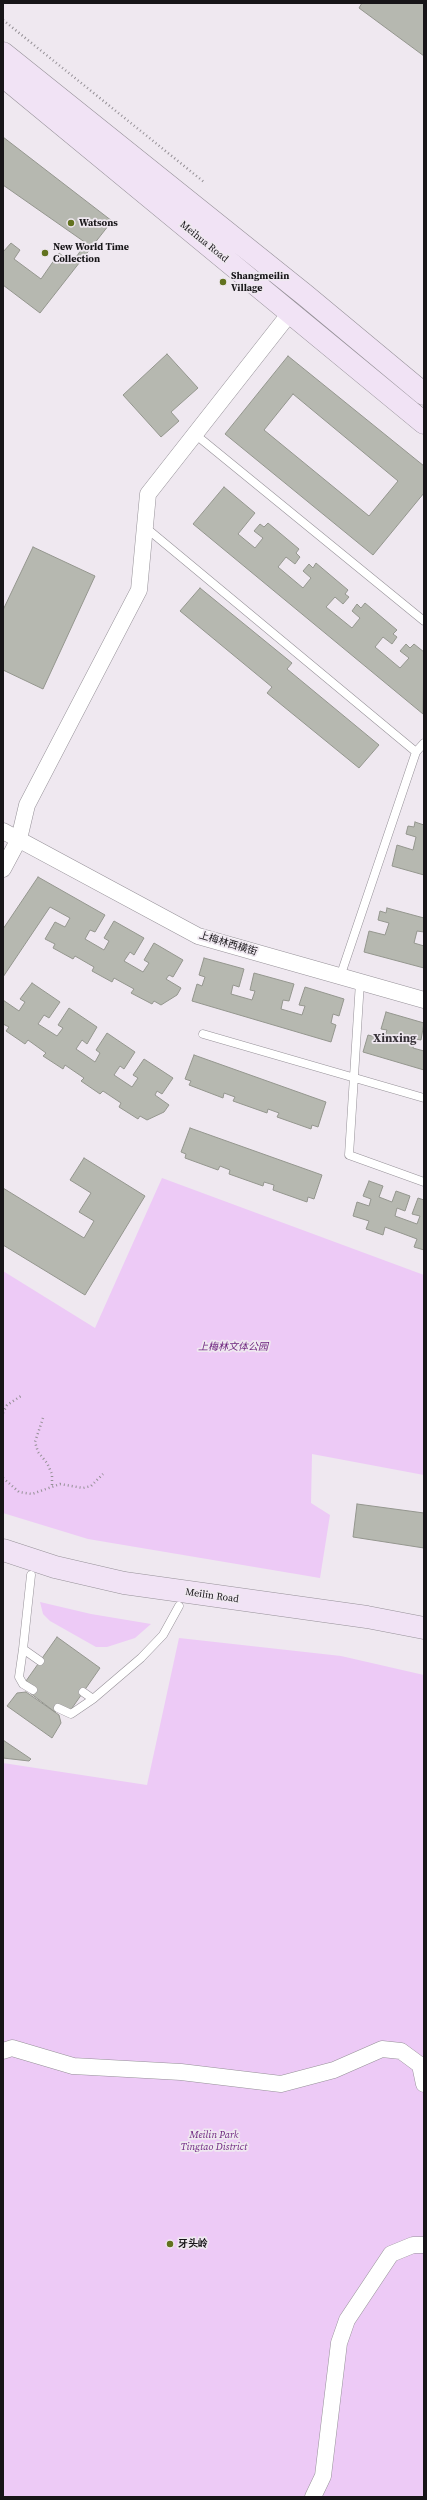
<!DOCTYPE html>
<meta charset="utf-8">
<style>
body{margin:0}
#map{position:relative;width:427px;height:2500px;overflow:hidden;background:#efe8f0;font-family:"Source Serif 4",serif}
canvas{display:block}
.frame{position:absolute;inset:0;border:4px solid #171518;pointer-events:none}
</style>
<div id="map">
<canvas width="427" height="2500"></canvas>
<div class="frame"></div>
</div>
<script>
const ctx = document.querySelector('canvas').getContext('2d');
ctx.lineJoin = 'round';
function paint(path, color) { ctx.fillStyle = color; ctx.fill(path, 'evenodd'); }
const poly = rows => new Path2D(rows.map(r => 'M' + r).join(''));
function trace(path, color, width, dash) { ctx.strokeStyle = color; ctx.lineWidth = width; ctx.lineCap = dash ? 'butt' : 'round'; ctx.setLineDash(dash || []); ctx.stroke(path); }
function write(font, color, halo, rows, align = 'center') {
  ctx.font = font + ' "Source Serif 4","Noto Sans SC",serif'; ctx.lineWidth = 3.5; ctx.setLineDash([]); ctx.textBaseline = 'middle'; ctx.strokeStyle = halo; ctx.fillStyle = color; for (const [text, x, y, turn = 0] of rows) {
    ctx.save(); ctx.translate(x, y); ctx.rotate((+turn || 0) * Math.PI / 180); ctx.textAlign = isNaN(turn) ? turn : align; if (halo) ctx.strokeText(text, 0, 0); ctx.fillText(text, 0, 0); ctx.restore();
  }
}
paint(poly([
 [162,1178,424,1275,424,1475,312,1454,311,1503,330,1515,320,1578,88,1539,3,1513,3,1271,95,1328],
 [40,1602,91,1614,151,1624,135,1638,107,1647,96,1647,50,1621,43,1614],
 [179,1638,341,1656,424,1675,424,2497,3,2497,3,1763,147,1785]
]), '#edcaf6');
const building = poly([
 [362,3,424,3,424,56,359,8,362,3],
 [3,137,112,221,40,313,3,285,3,137],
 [3,185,86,243,72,263,59,253,41,279,14,259,20,250,11,243,3,252,3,185],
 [167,354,198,388,171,412,179,421,161,437,123,395,167,354],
 [288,356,424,466,424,493,373,555,225,434,288,356],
 [293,394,398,481,369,516,264,430,293,394],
 [224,487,255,513,238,534,255,548,263,538,254,531,260,524,264,527,268,523,299,549,296,553,300,557,295,564,286,557,278,567,303,588,311,578,303,571,309,564,313,568,316,563,348,590,345,594,349,597,343,604,335,597,326,607,352,628,360,618,352,611,357,604,361,608,365,603,397,630,393,634,397,637,392,644,383,637,375,647,400,668,409,658,400,651,406,644,410,648,414,644,424,652,423,714,193,524,224,487],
 [33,547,95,576,43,689,3,670,3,610,33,547],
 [200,588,292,663,287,669,379,745,359,768,267,693,272,687,180,611,200,588],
 [415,822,424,825,424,875,392,866,397,845,413,850,416,837,406,834,408,826,414,827,415,822],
 [38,877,105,915,95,932,90,930,85,939,104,950,109,941,104,938,114,921,144,938,134,955,130,952,124,961,143,972,149,963,144,960,154,943,183,960,173,977,169,975,166,979,181,988,177,995,161,1005,154,1001,152,1004,131,993,134,989,114,978,112,982,92,971,94,967,75,956,73,959,53,948,55,944,45,939,55,922,65,927,70,918,50,907,3,977,3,929,38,877],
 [387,908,424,918,424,932,417,931,414,943,424,946,424,968,364,952,369,931,385,935,389,923,378,920,380,911,386,913,387,908],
 [204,958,244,969,239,987,233,985,231,994,252,1000,255,991,250,990,254,973,294,984,289,1001,283,1000,281,1009,302,1015,305,1006,299,1005,305,987,344,999,339,1016,333,1014,331,1023,336,1025,331,1042,192,1001,197,984,202,986,205,977,199,975,204,958],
 [32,983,60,1002,49,1018,44,1015,38,1024,57,1036,63,1028,58,1025,69,1008,97,1027,87,1044,82,1040,76,1049,85,1055,95,1062,100,1053,96,1050,107,1033,135,1052,124,1069,120,1066,114,1075,132,1087,138,1078,133,1075,144,1059,173,1078,162,1094,157,1091,155,1095,169,1105,164,1112,147,1120,140,1116,138,1119,119,1107,121,1103,103,1091,100,1094,81,1081,84,1078,65,1065,63,1069,43,1056,46,1053,28,1040,25,1044,6,1031,9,1027,3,1024,3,1000,19,1011,25,1002,20,999,32,983],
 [386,1012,424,1023,421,1040,415,1039,413,1048,424,1051,424,1070,363,1052,368,1035,384,1039,387,1030,381,1029,386,1012],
 [194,1055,326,1102,318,1127,312,1125,311,1129,277,1117,279,1113,268,1109,267,1113,233,1101,235,1097,224,1093,223,1098,189,1085,191,1081,185,1079,194,1055],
 [190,1128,322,1175,314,1199,308,1197,307,1202,273,1190,274,1185,264,1182,263,1186,229,1174,230,1170,220,1166,218,1170,185,1158,186,1154,181,1152,190,1128],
 [84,1158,145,1196,85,1295,3,1245,3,1188,84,1238,94,1221,79,1212,91,1193,70,1180,84,1158],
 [369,1181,383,1186,379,1197,392,1202,396,1191,410,1196,405,1211,397,1208,395,1216,417,1224,420,1216,412,1214,418,1198,424,1200,424,1250,414,1247,417,1239,385,1227,383,1235,366,1229,369,1221,353,1216,357,1202,369,1206,371,1199,363,1196,369,1181],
 [357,1504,424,1513,424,1548,353,1537,357,1504],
 [57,1637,100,1668,70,1711,60,1705,55,1712,30,1693,35,1687,26,1681,57,1637],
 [26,1692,59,1715,61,1723,52,1738,7,1706,17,1693,26,1692],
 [3,1740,31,1759,29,1761,3,1758,3,1740]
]);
paint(building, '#b6b8b0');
trace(building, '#94968e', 1);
const lane = poly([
 [196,435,424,621],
 [145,527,416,752,340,977],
 [416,752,424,743],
 [360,982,349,1155,424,1182],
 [203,1034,424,1098],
 [31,1575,23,1649,40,1661],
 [23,1649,19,1677,23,1684,33,1690],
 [83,1692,93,1699,141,1658,163,1635,179,1606],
 [58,1708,71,1714,93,1699]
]);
const street = poly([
 [3,831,198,936,424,1000],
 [3,869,19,839,27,805,139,590,148,494,290,313],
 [3,2051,12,2048,73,2066,181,2072,281,2084,334,2070,382,2049,401,2051,420,2065,424,2084],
 [313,2497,323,2476,339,2343,347,2320,391,2254,413,2245,424,2245]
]);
const secondary = poly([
 [3,53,305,295,424,394],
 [3,76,424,423],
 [3,1550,55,1567,124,1583,367,1617,424,1628]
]);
trace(lane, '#969198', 9);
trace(street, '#969198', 17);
trace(secondary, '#969198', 23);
trace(poly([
 [3,20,204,182],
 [3,1413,7,1405,21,1396],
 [43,1418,35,1442,38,1452,47,1463,52,1474,52,1485],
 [3,1478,19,1492,32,1494,60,1484,83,1488,91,1486,103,1474]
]), '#959096', 2.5, [1, 3]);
trace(lane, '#fff', 8);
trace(street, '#fff', 16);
trace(secondary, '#f1e3f5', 22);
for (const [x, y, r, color] of [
 [71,223,4,"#62721f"],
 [45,253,4,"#62721f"],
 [223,282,4,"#62721f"],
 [170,2244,4,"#62721f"]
]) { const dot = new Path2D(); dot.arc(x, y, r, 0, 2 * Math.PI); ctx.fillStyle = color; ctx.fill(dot); trace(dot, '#efe8f0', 1.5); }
write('bold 10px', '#171518', '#efe8f0', [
 ["Watsons",79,223],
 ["New World Time",53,247],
 ["Collection",53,259],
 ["Shangmeilin",231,276],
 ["Village",231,288],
 ["牙头岭",178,2244]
], 'left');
write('10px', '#171518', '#efe8f0', [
 ["Meihua Road",204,242,39],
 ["上梅林西横街",228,944,17],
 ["Meilin Road",212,1596,8]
]);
write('italic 10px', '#6e267f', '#efe8f0', [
 ["上梅林文体公园",233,1347],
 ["Meilin Park",214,2135],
 ["Tingtao District",214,2147]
]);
write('bold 12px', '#342f35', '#efe8f0', [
 ["Xinxing",395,1039]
]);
</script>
